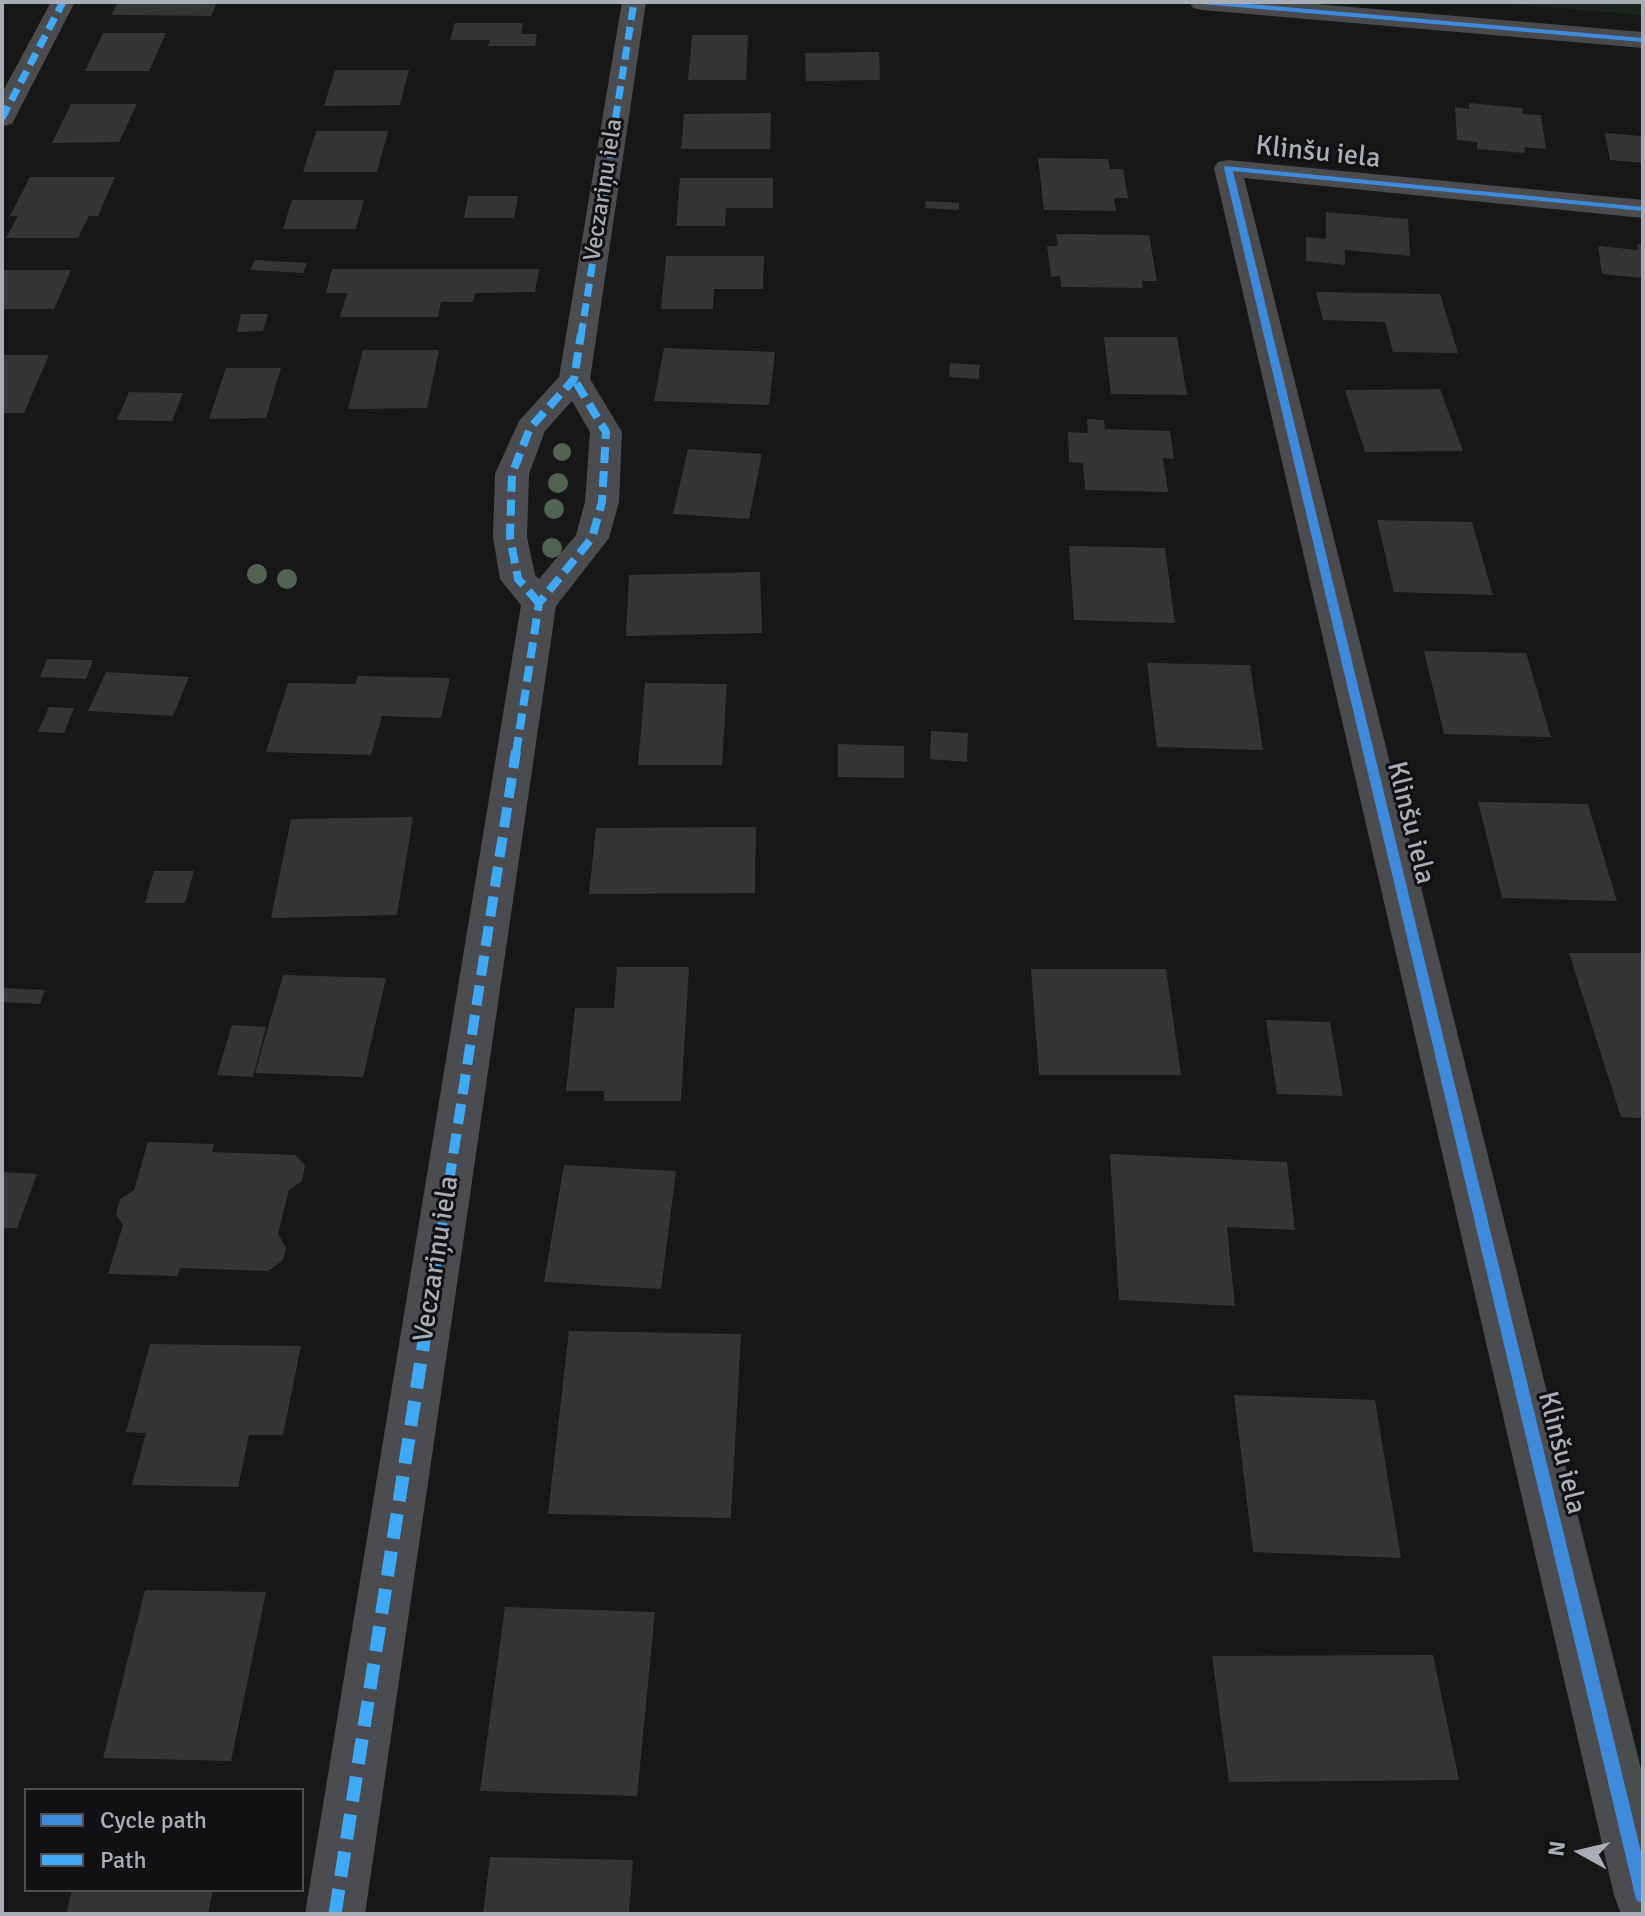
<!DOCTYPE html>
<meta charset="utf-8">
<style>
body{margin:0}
#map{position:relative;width:1645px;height:1916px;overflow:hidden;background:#171717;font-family:Signika,sans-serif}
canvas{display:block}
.frame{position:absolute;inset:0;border:4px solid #a8adb8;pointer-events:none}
.legend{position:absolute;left:24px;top:1788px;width:280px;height:104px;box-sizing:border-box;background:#111113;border:2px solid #4d4f55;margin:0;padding:10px 14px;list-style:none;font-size:24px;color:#a8adb8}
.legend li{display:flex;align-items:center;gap:16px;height:40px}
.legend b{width:40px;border:2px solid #4d4f55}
.north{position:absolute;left:1541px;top:1812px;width:80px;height:80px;-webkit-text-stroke:6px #111113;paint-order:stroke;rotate:278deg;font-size:22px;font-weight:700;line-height:32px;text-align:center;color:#a8adb8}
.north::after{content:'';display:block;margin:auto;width:28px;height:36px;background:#a8adb8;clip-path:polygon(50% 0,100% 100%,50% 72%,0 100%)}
</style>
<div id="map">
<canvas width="1645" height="1916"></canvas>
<div class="frame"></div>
<ul class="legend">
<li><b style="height:10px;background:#408adc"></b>Cycle path</li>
<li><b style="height:10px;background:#3fa9f5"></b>Path</li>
</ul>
<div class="north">N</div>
</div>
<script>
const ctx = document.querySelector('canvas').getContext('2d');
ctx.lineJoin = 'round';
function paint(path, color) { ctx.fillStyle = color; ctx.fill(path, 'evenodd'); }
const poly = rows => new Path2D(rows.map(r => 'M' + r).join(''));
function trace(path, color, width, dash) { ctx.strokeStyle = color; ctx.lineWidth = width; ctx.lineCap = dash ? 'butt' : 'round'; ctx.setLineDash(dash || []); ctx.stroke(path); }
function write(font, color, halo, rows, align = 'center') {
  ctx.font = font + ' Signika,sans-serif'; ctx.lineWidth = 6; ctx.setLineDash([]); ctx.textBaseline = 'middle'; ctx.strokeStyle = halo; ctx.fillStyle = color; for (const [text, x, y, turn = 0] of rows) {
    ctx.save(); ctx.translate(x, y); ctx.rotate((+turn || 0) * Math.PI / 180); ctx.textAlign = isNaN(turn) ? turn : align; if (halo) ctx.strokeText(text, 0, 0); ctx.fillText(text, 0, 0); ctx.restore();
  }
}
paint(poly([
 [1485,2,1643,2,1643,15]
]), '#1d241e');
paint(poly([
 [118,2,217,2,211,16,111,15],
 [455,23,523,23,521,34,537,34,535,46,488,46,490,40,450,40],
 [103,33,166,33,149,71,85,71],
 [692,35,748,35,746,80,688,80],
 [879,52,880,80,806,81,805,53],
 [335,70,409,70,400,105,324,106],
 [1469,103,1522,108,1523,114,1541,115,1546,149,1524,147,1525,153,1477,149,1477,142,1457,140,1455,107,1469,109],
 [71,104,137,104,119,142,52,143],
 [771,113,770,149,681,149,684,114],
 [316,131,388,131,377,172,303,172],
 [1605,133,1641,136,1643,163,1610,160],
 [1038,158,1108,159,1110,169,1123,169,1128,198,1114,198,1116,211,1044,210],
 [30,177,115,177,98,216,89,216,78,238,6,238,18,216,10,216],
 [680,178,773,178,773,208,726,208,725,226,676,226],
 [468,196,518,196,514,218,464,218],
 [292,200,364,200,356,229,283,229],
 [926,201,959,203,959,210,925,208],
 [1326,212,1408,219,1410,256,1345,250,1345,265,1306,261,1306,237,1326,239],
 [1056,234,1149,235,1157,281,1142,281,1143,288,1061,287,1060,276,1051,277,1047,246,1058,246],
 [1637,244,1643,245,1643,278,1602,274,1598,246,1639,250],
 [666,256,764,256,763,289,714,289,713,309,661,309],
 [255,260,307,263,303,273,250,270],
 [332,269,539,269,535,292,475,293,473,302,441,302,438,317,340,317,347,293,326,293],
 [2,270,71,270,54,309,2,309],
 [1316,292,1440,294,1458,353,1393,352,1385,322,1323,320],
 [241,314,268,314,263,331,237,332],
 [1104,337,1177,337,1187,395,1111,394],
 [664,348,775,352,769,405,654,401],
 [363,350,439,350,427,408,348,409],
 [2,355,49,355,24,413,2,413],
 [950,363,980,365,979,379,949,377],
 [226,368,281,368,266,418,209,419],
 [1440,389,1463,451,1365,452,1345,390],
 [129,392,183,393,172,421,117,420],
 [1087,419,1104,420,1105,429,1170,431,1174,459,1163,458,1168,492,1085,490,1083,463,1069,462,1068,432,1088,433],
 [688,449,762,454,749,519,673,514],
 [1377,520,1472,522,1493,595,1394,592],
 [1069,546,1165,548,1175,623,1074,620],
 [760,572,762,633,626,636,629,575],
 [1424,651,1526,653,1551,737,1444,734],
 [47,659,93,660,86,679,40,677],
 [1147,663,1250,665,1263,750,1157,747],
 [106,672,189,677,173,716,88,711],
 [358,676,450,678,441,718,382,716,371,755,266,752,288,683,355,684],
 [645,683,727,684,722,765,638,765],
 [49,707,74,708,64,733,38,732],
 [931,731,968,733,967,762,930,759],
 [838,744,904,746,904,778,838,777],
 [1478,802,1588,804,1617,901,1502,898],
 [413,817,397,915,271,918,291,819],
 [756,827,755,893,589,894,596,828],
 [154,871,194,871,185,903,145,903],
 [1569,953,1643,953,1643,1118,1621,1117],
 [617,967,689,967,681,1101,604,1101,604,1091,566,1091,575,1008,614,1008],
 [1031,969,1166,969,1181,1075,1039,1075],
 [283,975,386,978,363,1077,255,1073],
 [2,988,45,990,40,1004,2,1002],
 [1266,1020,1330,1022,1343,1096,1277,1094],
 [232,1025,266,1027,253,1077,217,1075],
 [148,1142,214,1144,212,1152,295,1155,305,1165,302,1181,289,1190,278,1234,286,1248,283,1260,268,1271,180,1268,177,1276,108,1274,123,1225,116,1214,120,1199,134,1190],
 [1110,1154,1287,1162,1295,1230,1227,1227,1235,1306,1119,1300],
 [564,1165,676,1171,661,1289,544,1282],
 [2,1172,37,1174,17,1228,2,1228],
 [569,1331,741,1334,731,1518,548,1514],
 [150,1344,301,1346,283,1435,249,1435,238,1487,132,1485,146,1433,126,1432],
 [1234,1395,1375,1400,1401,1558,1253,1552],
 [145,1590,266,1592,231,1761,103,1758],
 [505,1607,655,1612,637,1796,480,1791],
 [1433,1655,1459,1780,1229,1782,1212,1656],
 [490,1857,633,1860,629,1914,483,1914],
 [72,1890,213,1890,208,1914,66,1914]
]), '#353536');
paint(poly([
 [51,2,75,2,15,118,12,124,2,126,2,93,51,2],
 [622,2,646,2,590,379,622,432,619,502,609,538,556,606,365,1914,305,1914,521,605,500,579,493,537,495,474,519,421,559,377,622,2],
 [572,401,590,432,585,502,576,535,539,579,535,575,527,537,529,474,545,431,572,401],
 [1228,160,1643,200,1643,218,1244,178,1643,1777,1643,1914,1621,1914,1614,1895,1214,168,1218,162,1228,160]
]), '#4b4c50');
paint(poly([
 [1189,2,1293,2,1643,32,1643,48,1202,10,1193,8,1189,2]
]), '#4a4a4e');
trace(poly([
 [2,118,63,2],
 [581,336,634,2]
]), '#3fa9f5', 7, [13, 7]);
trace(poly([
 [539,603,518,579,510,537,512,474,530,428,574,379,581,334],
 [516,753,539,603,592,538,602,502,606,432,574,379]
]), '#3fa9f5', 8, [16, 8]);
trace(poly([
 [435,1272,516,751]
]), '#3fa9f5', 10, [20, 10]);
trace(poly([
 [335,1914,435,1270]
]), '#3fa9f5', 13, [25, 13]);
paint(poly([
 [1198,2,1227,2,1643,38,1643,42,1202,4,1198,2],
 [1225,166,1643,207,1643,211,1233,171,1643,1860,1643,1903,1637,1901,1635,1895,1224,168,1225,166]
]), '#408adc');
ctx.fillStyle = '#506451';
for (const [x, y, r] of [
 [562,452,9],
 [558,483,10],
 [554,509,10],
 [552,548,10],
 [257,574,10],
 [287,579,10]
]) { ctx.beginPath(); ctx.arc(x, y, r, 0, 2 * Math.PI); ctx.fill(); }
write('24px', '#a8adb8', '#111113', [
 ["Veczariņu iela",604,190,-81]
]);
write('28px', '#a8adb8', '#111113', [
 ["Klinšu iela",1318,153,6],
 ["Klinšu iela",1410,823,76],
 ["Veczariņu iela",437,1259,-81],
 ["Klinšu iela",1561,1453,76]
]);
</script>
